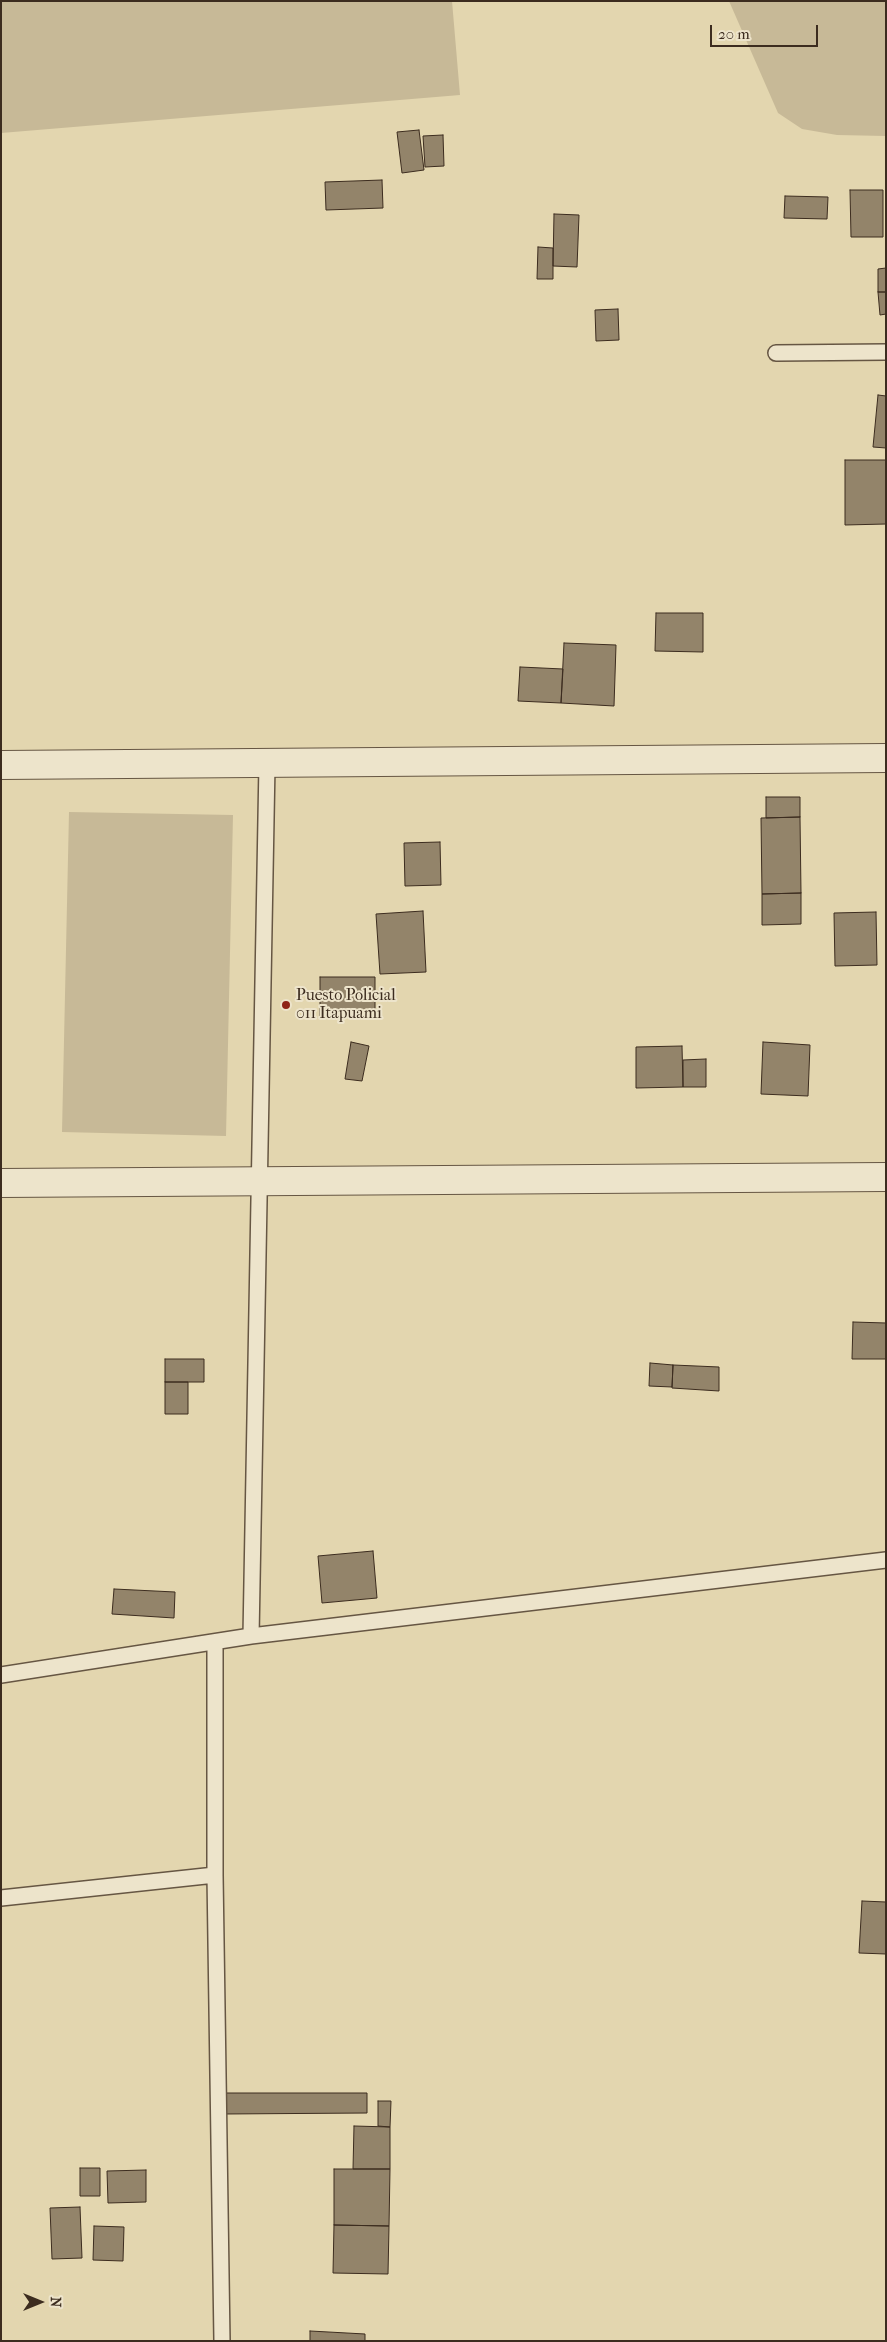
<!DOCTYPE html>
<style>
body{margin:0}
#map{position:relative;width:887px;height:2342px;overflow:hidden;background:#e3d6af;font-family:"IM FELL French Canon",serif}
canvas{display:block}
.frame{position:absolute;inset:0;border:2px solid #3c2c1f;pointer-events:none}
.north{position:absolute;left:15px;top:2277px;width:50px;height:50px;-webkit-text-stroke:4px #ede4cb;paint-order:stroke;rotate:90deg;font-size:14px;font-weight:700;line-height:20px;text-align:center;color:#3c2c1f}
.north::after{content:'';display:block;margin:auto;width:18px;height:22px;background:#3c2c1f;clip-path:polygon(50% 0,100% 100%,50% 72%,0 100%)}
.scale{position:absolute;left:710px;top:25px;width:108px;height:22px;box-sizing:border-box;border:2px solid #3c2c1f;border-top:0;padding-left:6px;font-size:15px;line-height:18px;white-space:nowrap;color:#3c2c1f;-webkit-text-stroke:4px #ede4cb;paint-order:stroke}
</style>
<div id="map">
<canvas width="887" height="2342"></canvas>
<div class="frame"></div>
<div class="north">N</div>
<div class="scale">20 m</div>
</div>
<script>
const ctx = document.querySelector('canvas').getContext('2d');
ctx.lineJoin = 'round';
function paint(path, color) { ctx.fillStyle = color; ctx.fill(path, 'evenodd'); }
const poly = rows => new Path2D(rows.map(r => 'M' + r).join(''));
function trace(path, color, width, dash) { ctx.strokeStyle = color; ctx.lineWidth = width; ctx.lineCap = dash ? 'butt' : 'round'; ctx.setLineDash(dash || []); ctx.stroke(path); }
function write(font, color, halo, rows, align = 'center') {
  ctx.font = font + ' "IM FELL French Canon",serif'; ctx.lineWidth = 4; ctx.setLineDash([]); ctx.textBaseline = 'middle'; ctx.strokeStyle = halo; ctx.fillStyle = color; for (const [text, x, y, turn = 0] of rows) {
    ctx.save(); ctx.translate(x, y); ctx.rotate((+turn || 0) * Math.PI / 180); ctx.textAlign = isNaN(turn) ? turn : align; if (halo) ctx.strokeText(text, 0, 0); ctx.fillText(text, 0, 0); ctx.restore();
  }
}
paint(poly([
 [1,1,452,1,460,95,1,133],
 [729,1,886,1,886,136,837,135,802,129,778,113],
 [69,812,233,815,226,1136,62,1132]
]), '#c7b997');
const building = poly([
 [419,130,424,170,402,173,397,132,419,130],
 [443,135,444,166,425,167,423,136,443,135],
 [382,180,383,208,326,210,325,182,382,180],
 [850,190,883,190,883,237,851,237,850,190],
 [785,196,828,197,827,219,784,218,785,196],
 [554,214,579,215,577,267,553,266,554,214],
 [538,247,553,248,553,279,537,279,538,247],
 [886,268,886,292,878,292,878,269,886,268],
 [878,292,886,292,886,314,880,315,878,292],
 [618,309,619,340,596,341,595,310,618,309],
 [878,395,886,396,886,448,873,447,878,395],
 [845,460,886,460,886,524,845,525,845,460],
 [656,613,703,613,703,652,655,651,656,613],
 [564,643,616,645,614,706,561,703,564,643],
 [520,667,563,669,561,703,518,701,520,667],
 [766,797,800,797,800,817,766,818,766,797],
 [800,817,801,893,762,894,761,818,800,817],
 [440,842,441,885,405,886,404,843,440,842],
 [801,893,801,924,762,925,762,894,801,893],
 [423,911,426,972,380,974,376,914,423,911],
 [876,912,877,965,835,966,834,913,876,912],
 [320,977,375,977,375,1017,320,1018,320,977],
 [351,1042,369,1046,362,1081,345,1079,351,1042],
 [763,1042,810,1045,808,1096,761,1094,763,1042],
 [682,1046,683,1087,636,1088,636,1047,682,1046],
 [706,1059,706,1087,683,1087,683,1060,706,1059],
 [853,1322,886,1323,886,1359,852,1359,853,1322],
 [165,1359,204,1359,204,1382,165,1382,165,1359],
 [650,1363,673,1365,672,1387,649,1386,650,1363],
 [673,1365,719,1367,719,1391,672,1388,673,1365],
 [165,1382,188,1382,188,1414,165,1414,165,1382],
 [373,1551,377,1598,322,1603,318,1556,373,1551],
 [114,1589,175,1592,174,1618,112,1614,114,1589],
 [862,1901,886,1902,886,1954,859,1953,862,1901],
 [224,2093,367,2093,367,2113,224,2114,224,2093],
 [378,2101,391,2101,390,2127,378,2126,378,2101],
 [354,2126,390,2127,390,2169,353,2169,354,2126],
 [80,2168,100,2168,100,2196,80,2196,80,2168],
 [334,2169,390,2169,389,2226,334,2225,334,2169],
 [146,2170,146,2202,108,2203,107,2171,146,2170],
 [80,2207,82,2258,52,2259,50,2208,80,2207],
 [334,2225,389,2226,388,2274,333,2273,334,2225],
 [94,2226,124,2227,123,2261,93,2260,94,2226],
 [310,2331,365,2334,365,2341,310,2341,310,2331]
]);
paint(building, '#93846a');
trace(building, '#3c2c1f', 1);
const lane = poly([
 [776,353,886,352],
 [251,1636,267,764],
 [215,1642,215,1875,222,2341],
 [1,1675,251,1636,886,1560],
 [1,1898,215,1875]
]);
const street = poly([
 [1,765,886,758],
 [1,1183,886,1177]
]);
trace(lane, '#665643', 18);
trace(street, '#665643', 30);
trace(lane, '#ede4cb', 15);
trace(street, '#ede4cb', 28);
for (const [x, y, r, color] of [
 [286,1005,5,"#8f2418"]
]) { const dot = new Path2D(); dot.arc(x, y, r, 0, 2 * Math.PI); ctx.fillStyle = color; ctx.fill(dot); trace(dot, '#ede4cb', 2); }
write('16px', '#3c2c1f', '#ede4cb', [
 ["Puesto Policial",296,996],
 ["011 Itapuami",296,1014]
], 'left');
</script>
